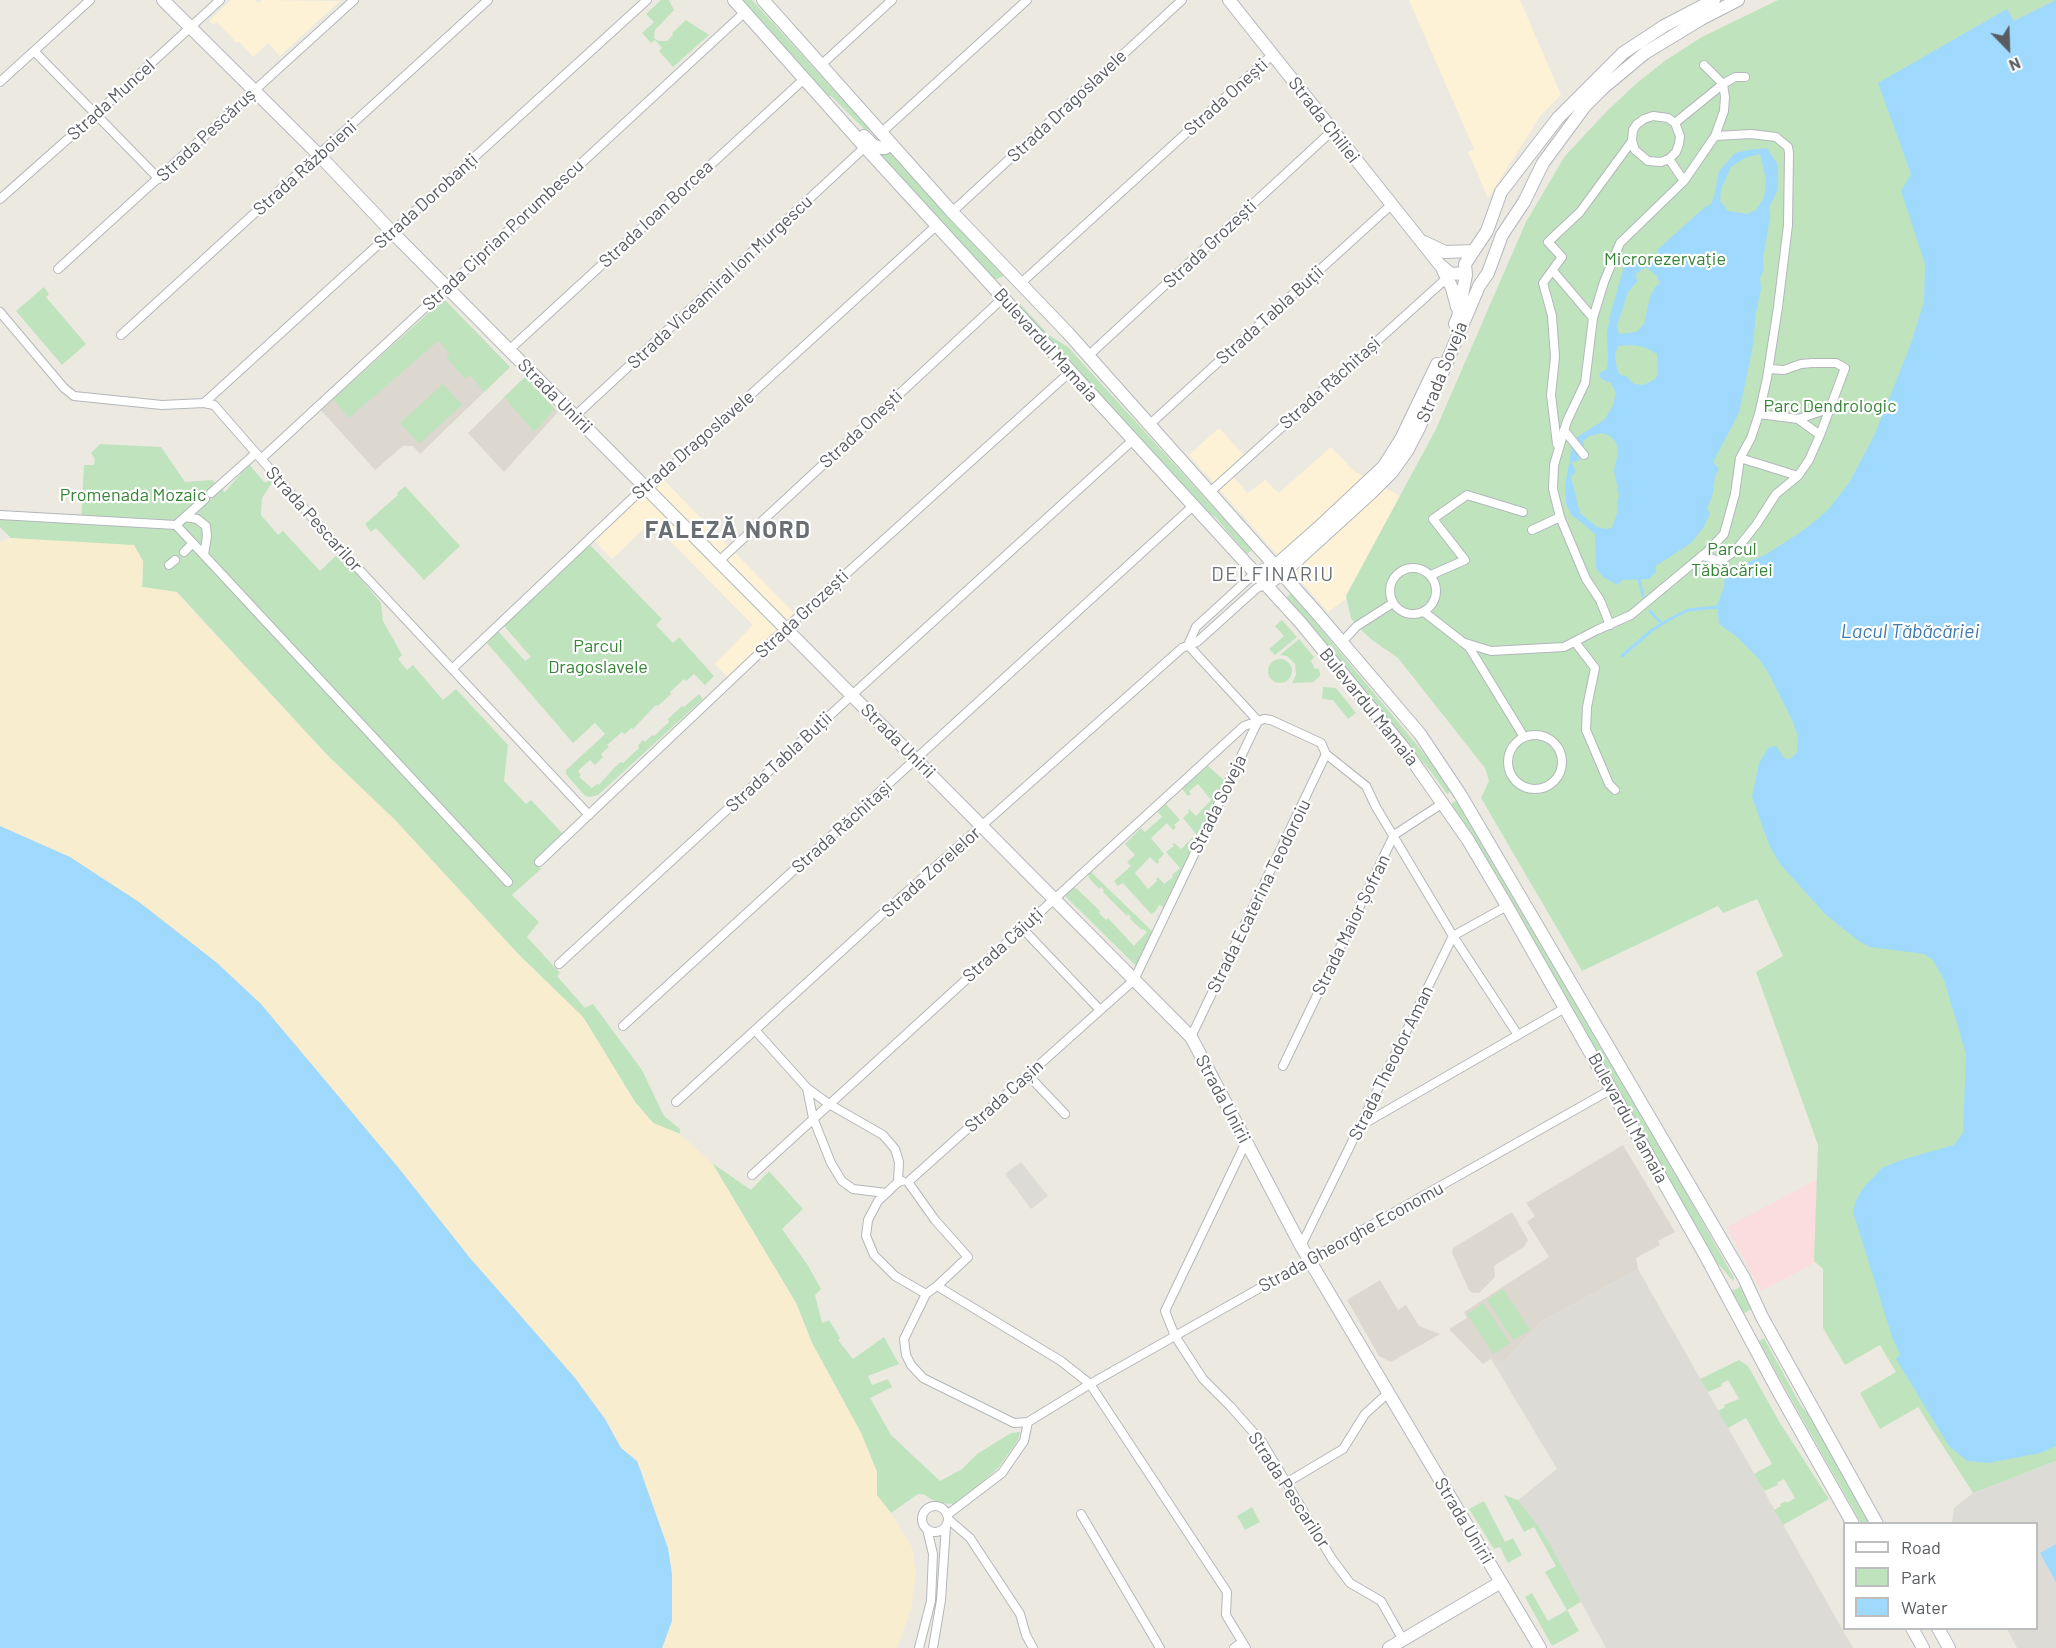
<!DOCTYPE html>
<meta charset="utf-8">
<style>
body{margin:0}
#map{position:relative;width:2056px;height:1648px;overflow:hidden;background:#ece9e1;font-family:Barlow,sans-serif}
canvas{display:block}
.legend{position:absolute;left:1843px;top:1522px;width:195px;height:108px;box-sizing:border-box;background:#fff;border:2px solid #bdbec0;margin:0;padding:8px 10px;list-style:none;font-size:18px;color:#595d61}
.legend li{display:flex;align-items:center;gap:12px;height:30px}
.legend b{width:30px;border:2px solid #bdbec0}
.north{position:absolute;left:1978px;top:18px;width:60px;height:60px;-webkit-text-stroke:4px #fff;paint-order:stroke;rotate:157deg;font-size:16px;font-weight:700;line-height:24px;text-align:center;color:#595d61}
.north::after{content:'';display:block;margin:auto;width:21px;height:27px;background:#595d61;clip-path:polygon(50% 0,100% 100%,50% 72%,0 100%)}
</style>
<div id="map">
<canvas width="2056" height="1648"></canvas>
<ul class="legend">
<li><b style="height:8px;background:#fff"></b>Road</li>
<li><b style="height:16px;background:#bfe4bd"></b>Park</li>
<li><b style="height:16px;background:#9fd9fe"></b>Water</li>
</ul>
<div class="north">N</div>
</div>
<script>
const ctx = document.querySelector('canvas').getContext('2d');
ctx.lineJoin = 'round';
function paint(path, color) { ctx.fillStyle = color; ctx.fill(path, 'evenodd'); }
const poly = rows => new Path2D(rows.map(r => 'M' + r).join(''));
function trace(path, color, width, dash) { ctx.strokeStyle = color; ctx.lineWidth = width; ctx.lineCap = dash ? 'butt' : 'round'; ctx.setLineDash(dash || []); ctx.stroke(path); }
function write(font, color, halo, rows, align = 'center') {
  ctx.font = font + ' Barlow,sans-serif'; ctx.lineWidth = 4.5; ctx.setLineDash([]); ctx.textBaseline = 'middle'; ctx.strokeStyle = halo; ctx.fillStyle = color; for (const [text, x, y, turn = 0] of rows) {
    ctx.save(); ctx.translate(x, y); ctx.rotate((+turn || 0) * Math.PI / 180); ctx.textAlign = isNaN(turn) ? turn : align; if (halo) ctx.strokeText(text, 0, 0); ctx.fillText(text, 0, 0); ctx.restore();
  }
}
paint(poly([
 [231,0,255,0,258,3,262,0,340,1,280,56,268,43,253,57,239,41,237,43,217,22,213,25,209,21],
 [1409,0,1520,0,1561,95,1541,115,1488,198,1468,152,1474,149],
 [1219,428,1249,461,1232,476,1248,493,1265,480,1279,493,1331,447,1354,471,1400,496,1346,595,1346,599,1328,612,1189,455],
 [658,474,795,614,729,679,715,664,753,625,651,522,612,559,592,538]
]), '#fdf2d5');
paint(poly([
 [1021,1162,1048,1196,1031,1209,1005,1174],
 [1638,1269,1853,1648,1606,1648,1547,1540,1518,1500,1557,1469,1491,1359,1503,1362,1542,1321],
 [2056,1461,2056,1648,2017,1648,2007,1629,2036,1628,2036,1524,1952,1524,1954,1508,1973,1493]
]), '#dddbd5');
paint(poly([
 [444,299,510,367,420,454,413,446,403,446,375,470,321,410],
 [525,377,558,412,504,472,468,433],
 [1623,1145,1675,1232,1658,1241,1660,1245,1636,1258,1638,1269,1542,1321,1503,1362,1491,1359,1483,1364,1449,1329,1467,1318,1464,1312,1549,1257,1527,1222,1535,1216,1526,1203],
 [1512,1212,1528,1240,1524,1247,1494,1266,1495,1277,1479,1293,1472,1293,1469,1290,1452,1253,1453,1248],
 [1380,1280,1398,1310,1406,1305,1419,1326,1440,1334,1391,1362,1379,1356,1347,1300]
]), '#dcd8cf');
paint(poly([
 [1818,1179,1814,1261,1811,1265,1761,1291,1727,1227]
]), '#fadddc');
paint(poly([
 [661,0,669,0,674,10,655,30,654,38,658,41,667,41,673,35,672,33,686,20,709,35,673,67,659,51,662,48,655,40,651,43,642,33,654,22,646,14],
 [740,0,752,0,870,130,864,129,832,97,823,93],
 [1778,0,2056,0,2056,1461,1973,1493,1918,1407,1880,1429,1860,1393,1896,1372,1880,1345,1845,1365,1823,1328,1823,1269,1814,1261,1818,1145,1756,972,1783,956,1757,899,1723,913,1718,906,1582,971,1481,798,1489,781,1485,768,1398,658,1372,640,1357,626,1351,618,1346,596,1436,429,1526,222,1565,156,1607,111,1638,82,1666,60,1702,37],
 [891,152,1004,276,994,280,879,155],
 [44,287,49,294,46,297,86,344,62,365,16,311],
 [444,299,510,367,484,392,470,375,465,379,446,357,450,354,438,341,349,418,333,399],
 [1020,304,1049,335,1068,347,1252,550,1247,554,1215,517,1194,503,1075,367,1018,306],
 [525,377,555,409,534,432,504,397],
 [443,384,462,405,419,444,400,423],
 [100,444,161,447,185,482,212,480,225,492,249,464,265,483,271,479,273,481,262,498,261,515,278,535,283,531,320,571,339,553,381,603,383,621,402,655,398,659,407,670,413,665,443,700,456,689,508,745,504,781,526,804,531,800,566,837,539,862,535,861,541,869,512,895,539,922,527,937,560,973,557,976,585,1008,593,1004,642,1070,664,1116,680,1129,680,1134,653,1123,635,1102,583,1017,519,955,395,820,328,756,177,592,142,587,143,561,32,540,11,538,0,527,0,519,81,523,84,465,94,465,95,459,91,453],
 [405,486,460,546,424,580,376,528,371,532,365,524,398,495,397,493],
 [589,544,662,619,656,625,673,643,679,637,714,676,705,685,694,674,686,681,684,679,670,692,671,694,658,706,656,705,633,729,631,728,625,734,622,732,607,745,609,747,601,754,603,757,595,765,590,760,578,771,581,775,579,777,592,788,597,784,599,785,614,768,621,762,623,763,639,748,638,745,643,740,645,742,652,735,654,736,669,722,668,719,682,706,684,707,699,694,703,699,598,795,590,797,585,796,566,774,566,770,605,734,595,723,573,743,487,643,498,631,525,661,531,657,504,626],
 [1291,593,1437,769,1452,791,1447,794,1432,773,1285,599],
 [1282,620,1297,637,1275,655,1269,649,1284,636,1275,626],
 [1299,639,1314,657,1311,661,1315,669,1318,668,1320,673,1320,676,1313,682,1292,683,1296,675,1295,664,1287,656,1280,655],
 '1268 671a12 12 0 1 1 24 0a12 12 0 1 1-24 0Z',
 [1323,687,1336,688,1356,713,1348,719,1333,700,1322,699],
 [1208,766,1225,781,1165,908,1159,905,1155,912,1151,914,1123,883,1118,886,1114,881,1131,866,1127,862,1135,855,1125,844,1141,828,1145,832,1162,817,1158,812,1166,804,1180,820,1174,825,1176,827,1173,830,1167,823,1151,838,1164,854,1158,860,1159,862,1157,864,1150,857,1135,873,1148,889,1157,881,1156,879,1158,877,1164,884,1173,877,1172,875,1180,868,1166,852,1174,846,1172,844,1174,843,1181,849,1196,834,1183,818,1189,812,1188,810,1189,809,1196,816,1211,800,1198,784,1189,791,1191,794,1188,796,1182,789],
 [1458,799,1649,1126,1734,1278,1733,1281,1713,1258,1641,1129,1451,804],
 [1088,869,1153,932,1137,967,1063,894,1072,885,1075,889,1076,888,1100,911,1099,913,1106,920,1108,918,1134,946,1147,932,1143,929,1142,930,1130,919,1131,917,1128,914,1127,916,1103,892,1104,890,1101,887,1099,889,1088,877,1089,876,1085,872],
 [712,1163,751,1190,769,1171,803,1209,782,1229,807,1264,821,1289,815,1295,822,1323,829,1320,840,1338,838,1340,853,1359,884,1337,899,1364,868,1376,872,1385,888,1379,892,1387,870,1398,891,1435,940,1481,962,1469,977,1454,1011,1433,1020,1432,1018,1440,999,1467,969,1494,954,1504,938,1503,923,1494,918,1494,891,1513,880,1501,877,1495,877,1472,861,1433,812,1343,796,1303],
 [1741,1286,1751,1309,1745,1313,1743,1313,1730,1289,1735,1290],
 [1503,1289,1530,1330,1513,1340,1487,1300],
 [1483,1303,1510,1343,1493,1354,1467,1314],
 [1764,1338,1801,1406,1811,1416,1872,1523,1861,1523,1767,1356,1759,1341],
 [1739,1360,1748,1366,1780,1423,1829,1499,1783,1525,1774,1510,1781,1506,1780,1504,1786,1501,1787,1503,1795,1498,1784,1479,1777,1483,1778,1485,1764,1491,1754,1474,1772,1464,1746,1418,1728,1428,1718,1411,1725,1407,1724,1405,1739,1399,1728,1380,1721,1384,1722,1386,1708,1392,1700,1379],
 [1504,1495,1518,1500,1538,1526,1547,1539,1581,1602,1567,1610,1579,1631,1552,1646,1525,1597,1532,1593,1548,1621,1567,1610,1545,1572,1556,1566,1534,1527,1524,1532],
 [1484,1501,1505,1542,1513,1538,1522,1555,1508,1563,1500,1547,1494,1549,1469,1509],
 [1252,1507,1260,1522,1245,1530,1237,1516]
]), '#bfe4bd');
paint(poly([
 [11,538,134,545,143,561,142,587,176,592,328,756,395,820,519,955,583,1017,635,1102,653,1123,680,1134,712,1163,796,1303,812,1343,861,1433,877,1472,877,1495,891,1513,912,1547,916,1573,911,1610,897,1648,662,1648,672,1621,672,1574,644,1478,637,1461,621,1448,605,1419,575,1378,470,1258,397,1166,261,1004,216,962,70,857,0,826,0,542]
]), '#f9edcf');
paint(poly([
 [2056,0,2056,1446,2040,1453,1989,1463,1967,1461,1949,1446,1896,1359,1900,1355,1892,1337,1853,1212,1857,1198,1865,1186,1882,1168,1901,1160,1954,1145,1963,1133,1966,1054,1944,980,1933,960,1924,954,1870,947,1860,942,1826,915,1780,864,1770,847,1752,797,1759,763,1769,747,1776,746,1784,758,1790,759,1797,752,1798,736,1792,720,1769,674,1758,658,1736,636,1719,624,1717,605,1724,587,1725,572,1765,555,1801,532,1826,512,1849,483,1874,436,1910,346,1924,302,1925,264,1901,191,1911,174,1878,83,2007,9,2014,21],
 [1767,148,1778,165,1778,189,1769,208,1770,217,1763,259,1764,270,1760,278,1761,289,1756,313,1753,345,1739,413,1713,462,1719,469,1715,476,1712,497,1707,508,1710,514,1703,528,1691,543,1656,566,1656,572,1649,579,1622,580,1618,585,1603,577,1596,568,1595,534,1580,521,1572,516,1566,504,1565,486,1572,446,1577,437,1604,420,1613,406,1616,393,1611,383,1601,379,1599,373,1607,369,1608,359,1607,333,1611,312,1623,270,1628,260,1638,259,1642,261,1650,261,1660,256,1657,250,1705,207,1711,204,1714,197,1719,171,1735,153,1748,150],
 [1760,154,1766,180,1764,198,1756,210,1747,214,1728,211,1720,201,1721,189,1731,167,1745,158],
 [1645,267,1656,275,1660,283,1655,287,1650,297,1644,324,1636,332,1619,334,1617,326,1628,292,1637,282,1636,274],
 [1632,345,1644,347,1657,354,1658,374,1655,379,1644,385,1634,384,1626,376,1620,375,1617,369,1615,354,1618,346],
 [1602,433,1610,436,1616,442,1618,453,1614,470,1619,496,1617,504,1618,510,1612,528,1605,529,1597,527,1580,513,1571,477,1576,471,1571,462,1578,461,1584,444,1583,441,1590,436],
 [0,826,70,857,139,902,216,962,261,1004,397,1166,470,1258,575,1378,605,1419,621,1448,637,1461,668,1548,672,1574,672,1621,662,1648,0,1648],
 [2056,1544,2056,1582,2040,1553]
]), '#9fd9fe');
trace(poly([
 [1639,579,1643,596],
 [1650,611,1662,624],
 [1622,656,1652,630,1670,619,1688,610,1717,607]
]), '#9fd9fe', 3);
const street = poly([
 [34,51,159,179],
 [821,65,892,0],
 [1704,65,1723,84,1725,97,1724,111,1715,136],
 [0,82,90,0],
 [1675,123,1680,136,1679,144,1676,152,1669,159,1684,181],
 [881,133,1027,0],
 [1632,141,1635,150,1648,161,1661,162,1669,159],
 [0,199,96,114,220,0],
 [952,212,1182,0],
 [58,269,354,0],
 [1553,271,1593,318],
 [1020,284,1272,55],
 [0,312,64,388,74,396,162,405,204,403,214,405,337,546,589,815],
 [121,335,488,0],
 [509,350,804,79],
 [1088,356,1332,131],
 [204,403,647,0],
 [1759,414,1798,419,1831,408],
 [575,416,865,147],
 [1798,419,1820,435],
 [1149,425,1391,205],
 [1564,430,1584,455],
 [1557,444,1551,395,1555,357,1552,316,1543,283,1562,257,1548,242,1580,212,1632,141,1633,130,1637,124,1644,119,1653,116,1668,118,1675,123,1723,84,1735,77,1745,77],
 [1740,458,1798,476],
 [261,459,745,12],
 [211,493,256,453],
 [1209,493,1449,276],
 [0,515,176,525,508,882],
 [185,517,197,519,206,526,207,536,204,555],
 [1560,517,1586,579,1600,600,1610,625],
 [176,525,205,499],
 [184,552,193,543],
 [1702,556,1721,561,1736,550,1756,525,1776,494,1798,476,1809,460,1820,435,1845,368,1836,363,1812,363,1801,364,1784,370,1769,369],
 [719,561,1003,298],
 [169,565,175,560],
 '1390 591a23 23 0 1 1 46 0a23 23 0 1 1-46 0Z',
 [1431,575,1465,560,1433,519,1467,495,1523,512],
 [1424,612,1469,647,1524,737],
 [1342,642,1357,626,1393,603],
 [1462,642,1491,651,1564,647,1597,630,1631,615,1709,550,1724,534,1735,494,1740,458,1751,438,1759,414,1767,378,1778,307,1788,225,1789,153,1788,147,1776,137,1751,134,1715,136,1684,181,1620,243,1604,282,1593,318,1585,383,1567,421,1554,465,1553,489,1560,517,1532,530],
 [1575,642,1595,668,1587,707,1586,730,1609,784,1615,790],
 [1188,645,1196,627,1255,573],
 [452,669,639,492,647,489,937,225],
 '1508 762a27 27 0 1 1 54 0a27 27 0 1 1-54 0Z',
 [539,862,786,628,1070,372],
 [1022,928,1100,1010],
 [559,964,852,695,1133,440],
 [623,1026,1193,506],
 [755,1030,807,1088,829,1104,883,1135,895,1149,899,1162,898,1182],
 [1191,1037,1326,754],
 [1283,1066,1394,835,1443,803],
 [1028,1075,1065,1114],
 [807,1088,813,1118,831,1163,842,1181,853,1189,886,1193],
 [676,1102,890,907,1182,648,1197,642,1257,588,1266,585],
 [1360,1126,1565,1008],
 [1246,1142,1165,1311,1175,1336,1203,1379,1230,1406,1262,1442,1332,1559,1350,1583,1381,1601,1403,1640],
 [752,1175,1244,726,1264,719,1271,720,1321,743,1326,754,1366,786,1376,807,1453,936,1518,1035],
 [902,1181,898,1182,878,1201,868,1220,866,1236,874,1255,895,1276,926,1294],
 [908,1182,935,1220,968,1257,937,1286,926,1294,904,1339,906,1355,911,1365,923,1378,1014,1423,1028,1422,1090,1384,1612,1089],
 [908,1182,1134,980,1258,721,1188,645],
 [1301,1246,1453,936,1507,906],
 [937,1286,1061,1361,1090,1384,1227,1592,1226,1615,1246,1648],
 [1286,1483,1343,1449,1365,1414,1388,1393],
 '922 1519a13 13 0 1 1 26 0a13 13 0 1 1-26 0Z',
 [1081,1514,1160,1648],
 [947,1515,1002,1473,1024,1441,1028,1422],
 [948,1519,970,1538,1020,1614,1026,1635,1033,1648],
 [919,1648,931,1601,933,1554,927,1529],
 [933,1648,941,1600,946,1526],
 [1234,1648,1242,1642]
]);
const secondary = poly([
 [163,0,319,155,392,232,1191,1037,1301,1246,1540,1648],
 [734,0,865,147,1300,622,1403,747,1468,840,1507,906,1705,1255,1778,1391,1853,1524],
 [763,0,952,212,1068,333,1316,612,1420,734,1460,794,1744,1278,1762,1317,1877,1524],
 [1229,0,1440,265,1451,274,1465,273],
 [864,136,873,145,881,148,885,148,890,144],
 [1424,242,1445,252,1473,251],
 [1443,270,1452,288,1457,307],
 [1455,324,1458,317,1466,275,1465,264,1487,231,1501,192,1558,118,1623,53,1664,26,1714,0],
 [1255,573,1275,566,1318,528,1384,466,1401,439,1437,364],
 [1266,585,1282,574,1372,492,1392,472,1407,451,1419,428,1479,286,1488,273,1502,235,1524,202,1543,163,1585,106,1603,88,1645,53,1701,19,1738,0],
 [1912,1628,1923,1648],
 [1938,1628,1949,1648],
 [1389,1648,1501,1582]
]);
trace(street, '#b3b7bb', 10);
trace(secondary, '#b4b8bd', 14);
trace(street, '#fff', 8);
trace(secondary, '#fff', 12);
write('18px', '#595d61', '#fff', [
 ["Strada Onești",1226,97,-42],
 ["Strada Muncel",111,100,-42],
 ["Strada Dragoslavele",1067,106,-43],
 ["Strada Chiliei",1324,120,52],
 ["Strada Pescăruș",206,135,-43],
 ["Strada Războieni",305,168,-42],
 ["Strada Dorobanți",426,201,-42],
 ["Strada Ioan Borcea",656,214,-43],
 ["Strada Ciprian Porumbescu",503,235,-43],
 ["Strada Grozești",1210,244,-43],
 ["Strada Viceamiral Ion Murgescu",720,282,-43],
 ["Strada Tabla Buții",1270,315,-42],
 ["Bulevardul Mamaia",1046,345,48],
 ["Strada Soveja",1442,372,-68],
 ["Strada Răchitași",1330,383,-42],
 ["Strada Unirii",555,396,45],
 ["Strada Onești",861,429,-43],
 ["Strada Dragoslavele",693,445,-41],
 ["Strada Pescarilor",314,519,48],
 ["Strada Grozești",802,614,-43],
 ["Bulevardul Mamaia",1369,707,51],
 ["Strada Unirii",898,741,45],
 ["Strada Tabla Buții",779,762,-43],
 ["Strada Soveja",1218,804,-64],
 ["Strada Răchitași",842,827,-42],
 ["Strada Zorelelor",931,872,-42],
 ["Strada Ecaterina Teodoroiu",1259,896,-64],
 ["Strada Maior Șofran",1351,925,-64],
 ["Strada Căiuți",1003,945,-42],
 ["Strada Theodor Aman",1391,1063,-64],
 ["Strada Cașin",1004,1096,-42],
 ["Strada Unirii",1223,1099,62],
 ["Bulevardul Mamaia",1628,1118,61],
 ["Strada Gheorghe Economu",1351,1237,-29],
 ["Strada Pescarilor",1289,1490,57],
 ["Strada Unirii",1464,1521,59]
]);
write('18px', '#368436', '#fff', [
 ["Microrezervație",1665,259],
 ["Parc Dendrologic",1830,406],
 ["Promenada Mozaic",133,495],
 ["Parcul",1732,549],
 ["Tăbăcăriei",1732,570],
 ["Parcul",598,646],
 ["Dragoslavele",598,667]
]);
ctx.letterSpacing = '1.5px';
write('20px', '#6a6f73', '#fff', [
 ["DELFINARIU",1273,574]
]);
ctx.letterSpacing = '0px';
write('italic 20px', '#3e7aae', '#fff', [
 ["Lacul Tăbăcăriei",1910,631]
]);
ctx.letterSpacing = '1.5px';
write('bold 24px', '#6a6f73', '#fff', [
 ["FALEZĂ NORD",728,530]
]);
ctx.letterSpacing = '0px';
</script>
